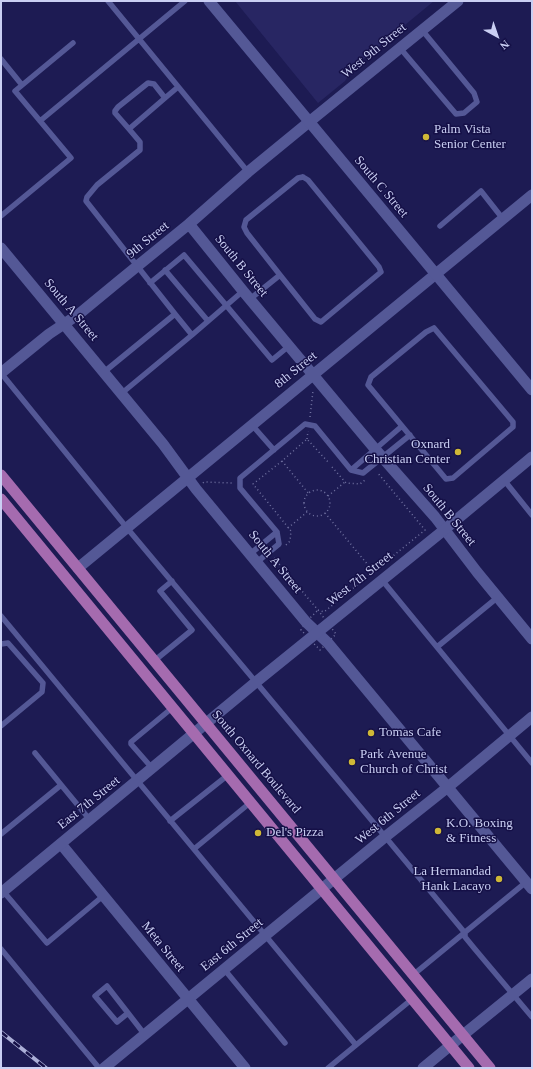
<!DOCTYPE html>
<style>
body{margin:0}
#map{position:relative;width:533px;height:1069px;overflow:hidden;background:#1d1b53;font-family:Georgia,serif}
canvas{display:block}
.frame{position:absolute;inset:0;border:2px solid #cacff3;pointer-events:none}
.north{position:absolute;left:477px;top:16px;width:40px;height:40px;-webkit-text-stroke:3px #151047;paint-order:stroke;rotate:140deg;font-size:11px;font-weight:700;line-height:16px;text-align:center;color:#cacff3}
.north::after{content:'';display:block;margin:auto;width:14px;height:18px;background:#cacff3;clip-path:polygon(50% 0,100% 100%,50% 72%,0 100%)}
</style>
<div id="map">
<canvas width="533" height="1069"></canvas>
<div class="frame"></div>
<div class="north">N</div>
</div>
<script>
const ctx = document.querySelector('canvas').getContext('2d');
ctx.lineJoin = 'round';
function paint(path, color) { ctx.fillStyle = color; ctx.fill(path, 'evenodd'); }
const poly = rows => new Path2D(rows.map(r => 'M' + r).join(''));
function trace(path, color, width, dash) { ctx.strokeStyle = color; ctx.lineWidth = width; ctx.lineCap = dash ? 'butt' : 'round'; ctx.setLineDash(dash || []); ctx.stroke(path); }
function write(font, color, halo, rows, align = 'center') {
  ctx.font = font + ' Georgia,serif'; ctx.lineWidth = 3; ctx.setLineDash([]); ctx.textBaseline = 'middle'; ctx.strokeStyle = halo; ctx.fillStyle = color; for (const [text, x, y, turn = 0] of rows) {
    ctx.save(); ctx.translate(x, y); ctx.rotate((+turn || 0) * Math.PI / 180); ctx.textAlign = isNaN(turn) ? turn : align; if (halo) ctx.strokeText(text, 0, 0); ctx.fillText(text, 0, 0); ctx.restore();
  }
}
paint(poly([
 [235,1,434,1,354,67,345,81,318,103]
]), '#282663');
trace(poly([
 [310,417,313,391],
 [307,439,308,431],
 [282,461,309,494],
 [332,467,346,483,360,484,365,480],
 [203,483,204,482,233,483],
 '304 503a13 13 0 1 1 26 0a13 13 0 1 1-26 0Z',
 [328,496,345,482],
 [325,513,373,571],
 [288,528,307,512],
 [286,545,290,541,291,531,253,484,282,461,307,439,328,462],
 [274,558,318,610,324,612,425,530,377,472],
 [318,610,336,634,320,650,301,630,306,622,318,610]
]), '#7071a0', 1.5, [1, 3]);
trace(poly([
 [108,1,248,172],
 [400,48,456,114,464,113,477,102,474,93,422,30],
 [1,59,22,85],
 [165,98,178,87],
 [40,121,185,1],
 [129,129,165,98,154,84,148,83,118,107,115,111,115,113,129,129,140,142,140,150,97,185,87,197,86,201,175,314],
 [303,177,308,180,379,267,381,272,321,322,315,319,280,275,247,233,244,227,246,220,298,178,303,177],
 [1,216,71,158,15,91,73,43],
 [440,226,481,191,503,219],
 [165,270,208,321],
 [150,283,184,255,272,360,289,346],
 [250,299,280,275],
 [434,328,513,422,513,427,453,478,446,479,368,385,371,377,426,332,434,328],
 [192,335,243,291],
 [104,372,175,314,192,335,122,393],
 [1,373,127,528,368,816,465,933,465,937,474,948,532,1017],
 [252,425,274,450],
 [351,470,402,426],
 [504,480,532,515],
 [250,554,277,532],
 [257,562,279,544,277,532,240,488,240,478,305,424,315,426,351,470,363,473,410,435],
 [382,580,532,763],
 [1,616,356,1045],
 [1,644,8,643,43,683,42,692,1,726],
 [437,647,498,597],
 [154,661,192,630,160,591,172,581],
 [35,753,90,820],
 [152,768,131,744,131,742,172,708],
 [170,821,228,775],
 [1,834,61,785],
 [194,849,251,802],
 [3,891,47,943,103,896],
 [1,949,99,1068],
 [224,969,285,1043],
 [414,974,526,882],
 [128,1013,117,1022,95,996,107,986,128,1013,145,1035],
 [328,1068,412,999]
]), '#545896', 5.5);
trace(poly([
 [189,224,243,291,375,449,435,517,477,572,532,639],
 [1,248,163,444,196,489,306,622,328,643,532,889],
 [1,373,49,334,79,314,119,281,189,224,248,172,309,122],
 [78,568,532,195],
 [61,844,245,1068],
 [104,1068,385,837,448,787,532,717]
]), '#545896', 11);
trace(poly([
 [209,1,532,390],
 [309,122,458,1],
 [1,893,256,682,444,530,532,457],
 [463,1035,532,979]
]), '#545896', 11);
trace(poly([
 [423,1068,463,1035]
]), '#545896', 11);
trace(poly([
 [1,475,490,1068],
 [1,499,469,1068]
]), '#a56baf', 11);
const rail = poly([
 [1,1032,46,1068]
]);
trace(rail, '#abafd7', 4);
trace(rail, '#151047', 2.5, [8]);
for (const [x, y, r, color] of [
 [426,137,4,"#cfb837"],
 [458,452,4,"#cfb837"],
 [371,733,4,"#cfb837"],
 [352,762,4,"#cfb837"],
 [438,831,4,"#cfb837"],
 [258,833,4,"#cfb837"],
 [499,879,4,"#cfb837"]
]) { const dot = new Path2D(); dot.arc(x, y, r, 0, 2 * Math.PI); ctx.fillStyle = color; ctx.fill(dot); trace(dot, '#151047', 1.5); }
write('13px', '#cacff3', '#151047', [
 ["West 9th Street",374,51,-39],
 ["South C Street",381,187,50],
 ["9th Street",148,240,-39],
 ["South B Street",241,266,51],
 ["South A Street",71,310,50],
 ["8th Street",296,370,-39],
 ["South B Street",449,515,51],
 ["South A Street",275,562,51],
 ["West 7th Street",360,579,-38],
 ["South Oxnard Boulevard",256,762,50],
 ["East 7th Street",89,803,-39],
 ["West 6th Street",388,817,-39],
 ["East 6th Street",232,945,-39],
 ["Meta Street",163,947,51]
]);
write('13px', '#cacff3', '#151047', [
 ["Palm Vista",434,130],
 ["Senior Center",434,145],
 ["Oxnard",450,445,"right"],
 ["Christian Center",450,460,"right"],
 ["Tomas Cafe",379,733],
 ["Park Avenue",360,755],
 ["Church of Christ",360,770],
 ["K.O. Boxing",446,824],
 ["& Fitness",446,839],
 ["Del's Pizza",266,833],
 ["La Hermandad",491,872,"right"],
 ["Hank Lacayo",491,887,"right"]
], 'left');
</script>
